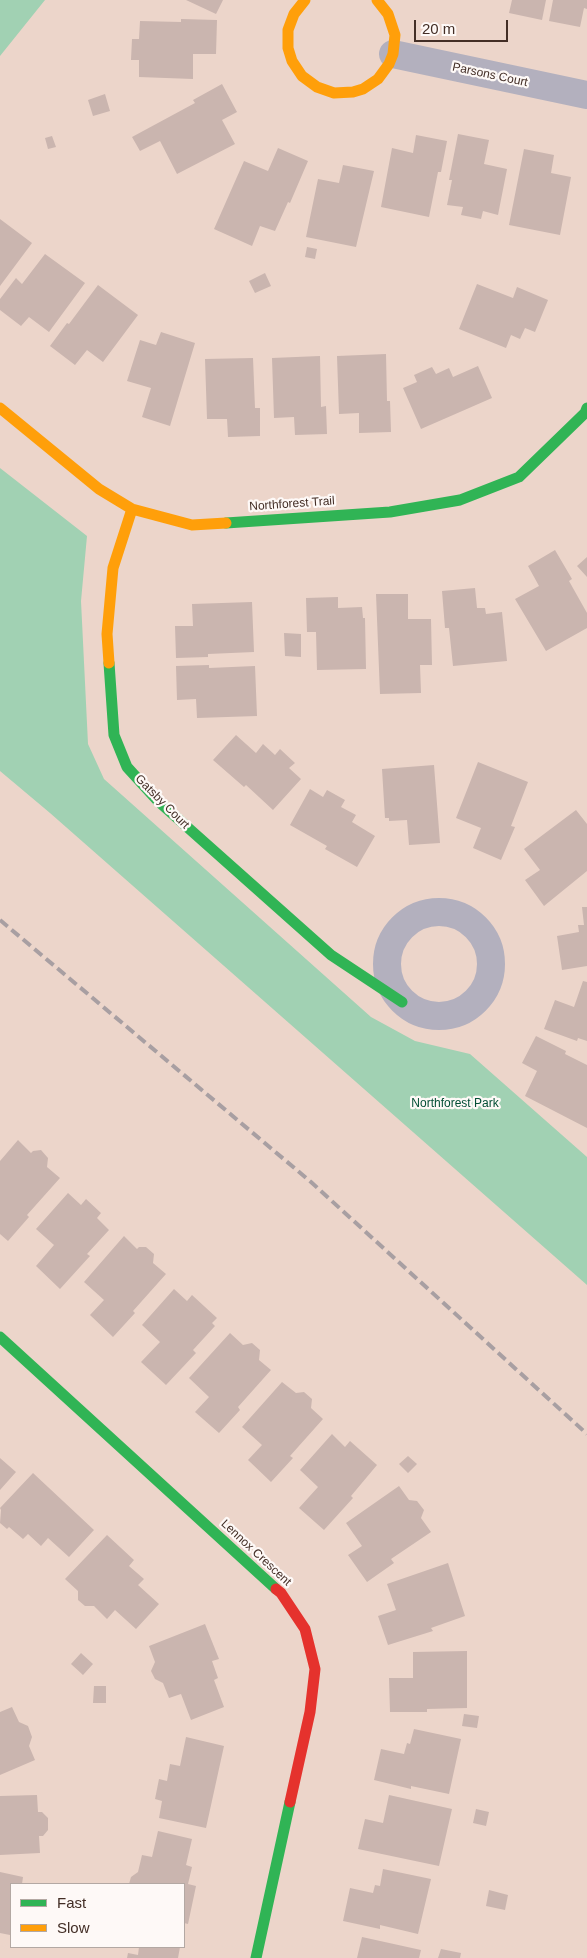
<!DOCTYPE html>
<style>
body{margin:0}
#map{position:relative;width:587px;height:1958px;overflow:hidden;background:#ecd5ca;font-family:Arial,sans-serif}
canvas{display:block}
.legend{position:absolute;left:10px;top:1883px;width:175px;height:65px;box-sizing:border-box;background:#fef9f7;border:1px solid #b3a8a3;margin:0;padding:6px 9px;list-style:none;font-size:15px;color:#432e26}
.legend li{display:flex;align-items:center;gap:10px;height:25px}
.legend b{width:25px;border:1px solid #b3a8a3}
.scale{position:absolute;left:414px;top:20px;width:94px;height:22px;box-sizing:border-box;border:2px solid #432e26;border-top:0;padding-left:6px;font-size:15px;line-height:18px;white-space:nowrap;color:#432e26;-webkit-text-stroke:4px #fef9f7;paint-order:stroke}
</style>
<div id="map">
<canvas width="587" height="1958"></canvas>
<ul class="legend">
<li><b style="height:6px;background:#30b455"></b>Fast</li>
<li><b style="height:6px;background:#ff9f0a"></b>Slow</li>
</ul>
<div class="scale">20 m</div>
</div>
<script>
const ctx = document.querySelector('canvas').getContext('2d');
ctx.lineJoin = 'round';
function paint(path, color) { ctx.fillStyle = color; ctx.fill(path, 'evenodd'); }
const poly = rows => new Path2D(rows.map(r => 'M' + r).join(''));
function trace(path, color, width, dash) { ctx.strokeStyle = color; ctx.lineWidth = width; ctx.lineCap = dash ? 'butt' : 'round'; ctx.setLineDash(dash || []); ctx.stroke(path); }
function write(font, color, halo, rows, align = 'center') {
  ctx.font = font + ' Arial,sans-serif'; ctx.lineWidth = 4.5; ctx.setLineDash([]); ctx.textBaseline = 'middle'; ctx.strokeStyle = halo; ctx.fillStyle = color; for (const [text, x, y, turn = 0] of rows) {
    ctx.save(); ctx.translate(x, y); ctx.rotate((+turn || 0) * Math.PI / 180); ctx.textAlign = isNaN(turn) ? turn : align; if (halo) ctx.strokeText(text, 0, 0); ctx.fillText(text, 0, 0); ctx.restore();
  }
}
paint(poly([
 [0,0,45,0,0,56],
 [0,468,87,536,81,601,88,744,104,779,371,1017,415,1041,470,1054,587,1157,587,1285,50,813,0,771]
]), '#a1d1b3');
paint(poly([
 [186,0,223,0,216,14],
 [512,0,546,0,542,20,509,13],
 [553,0,587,0,587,9,584,8,580,27,549,21],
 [181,19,217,20,216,54,193,54,193,79,139,77,139,60,131,60,132,39,139,39,140,21,181,22],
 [222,84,237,112,222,120,235,144,177,174,160,141,140,151,132,137,195,103,193,100],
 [105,94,110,111,93,116,88,100],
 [458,134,489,140,484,164,507,169,498,215,483,211,481,219,461,215,463,207,447,205,452,180,449,180],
 [416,135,447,141,441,172,438,172,429,217,381,207,392,148,413,153],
 [52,136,56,147,48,149,45,138],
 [278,148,308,161,290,203,288,202,275,231,260,226,252,246,214,229,244,161,268,171],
 [524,149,554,155,551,173,571,177,560,235,509,225],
 [343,165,374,171,356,247,306,237,318,179,339,183],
 [0,219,32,243,0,286],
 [307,247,317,249,315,259,305,257],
 [45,254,85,283,49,332,29,317,21,326,0,310,0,299,16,278,22,284],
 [265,273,271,286,255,293,249,281],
 [477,284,513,298,517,287,548,300,535,332,525,328,520,339,511,335,506,348,459,329],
 [98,285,138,315,103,362,87,350,75,365,50,346,67,323,69,324],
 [161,332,195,343,170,426,142,417,151,388,127,381,140,340,156,345],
 [386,354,387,401,390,401,391,432,359,433,359,413,339,414,337,356],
 [320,356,321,407,326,406,327,434,295,435,294,417,274,418,272,358],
 [253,358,255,408,260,408,260,436,228,437,227,419,207,419,205,359],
 [478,366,492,398,421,429,403,388,417,382,414,375,432,367,436,374,449,368,453,377],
 [555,550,572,579,569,581,587,613,587,628,546,651,515,599,539,586,528,566],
 [587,557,587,577,577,566],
 [475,588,477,608,485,608,486,614,502,612,507,661,453,666,449,628,445,628,442,591],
 [376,594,408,594,408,619,431,619,432,665,420,665,421,693,380,694],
 [338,597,338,608,362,607,363,618,365,618,366,669,317,670,316,632,307,632,306,598],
 [252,602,254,652,208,654,208,657,176,658,175,626,193,626,192,604],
 [284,633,301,634,301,657,285,656],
 [209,665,209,668,255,666,257,716,197,718,196,699,177,700,176,666],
 [236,735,256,753,263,744,275,755,280,749,295,763,289,768,301,779,273,810,246,785,244,787,213,760],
 [478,762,528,782,511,826,515,827,501,860,473,848,481,828,456,818],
 [434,765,440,843,409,845,407,820,389,821,389,818,385,818,382,769],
 [310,789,323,797,327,790,345,800,341,807,356,815,352,822,375,836,357,867,325,849,327,846,290,825],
 [576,810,587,824,587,871,544,906,525,880,540,870,524,849],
 [582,907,587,907,587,966,562,970,557,936,579,932,578,925,584,925],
 [583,981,587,982,587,1041,578,1038,577,1041,544,1029,555,1000,574,1007],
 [536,1036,566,1051,565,1054,587,1065,587,1128,525,1096,537,1071,522,1063],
 [18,1140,31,1153,33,1151,41,1150,48,1158,47,1167,60,1178,27,1215,29,1217,8,1241,0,1234,0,1161],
 [68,1193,81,1205,86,1199,101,1213,97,1218,109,1230,87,1254,90,1256,60,1289,36,1266,54,1245,36,1229],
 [124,1236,137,1249,139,1247,146,1247,154,1254,153,1263,166,1274,133,1311,135,1313,113,1337,90,1315,104,1300,84,1282],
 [174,1289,187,1301,192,1295,217,1318,212,1323,215,1326,193,1350,196,1353,166,1385,141,1362,160,1342,142,1325],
 [230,1333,243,1345,252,1343,260,1350,259,1360,271,1370,238,1407,240,1410,219,1433,195,1412,209,1397,189,1378],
 [282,1382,296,1393,304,1392,312,1399,311,1408,323,1419,290,1456,293,1458,271,1482,248,1460,262,1445,242,1427],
 [332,1434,345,1447,350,1441,377,1465,351,1496,353,1498,324,1530,299,1508,318,1487,300,1470],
 [408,1456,417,1464,408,1473,399,1464],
 [0,1458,16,1472,0,1490],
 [33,1473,94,1530,69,1557,48,1538,41,1546,28,1534,23,1539,9,1527,7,1529,0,1523,1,1510,0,1508],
 [399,1486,409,1500,417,1501,424,1510,421,1518,431,1532,391,1559,394,1563,367,1582,348,1555,362,1546,346,1523],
 [107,1535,134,1560,129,1566,144,1579,138,1585,159,1604,136,1629,115,1610,107,1619,94,1606,85,1606,78,1600,78,1591,65,1579],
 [448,1563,465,1616,431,1628,433,1631,388,1645,378,1616,396,1610,387,1584],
 [205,1624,219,1659,212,1661,218,1678,214,1680,224,1707,191,1720,181,1694,169,1698,163,1683,155,1679,151,1671,155,1662,149,1646],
 [467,1651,467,1708,427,1709,427,1712,390,1712,389,1678,413,1678,413,1652],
 [81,1653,93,1664,83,1675,71,1664],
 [94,1686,106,1686,106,1703,93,1703],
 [12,1707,19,1722,28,1726,32,1737,29,1746,35,1760,0,1775,0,1712],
 [464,1714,479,1716,477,1728,462,1726],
 [414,1729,461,1739,449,1794,411,1786,411,1789,374,1780,381,1749,404,1754,407,1743,410,1744],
 [186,1737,224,1746,206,1828,159,1818,162,1801,155,1799,159,1779,167,1781,170,1764,180,1766],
 [37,1795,38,1812,42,1812,48,1818,48,1830,43,1836,39,1836,40,1853,0,1855,0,1796],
 [389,1795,452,1809,439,1866,358,1849,365,1819,383,1823],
 [476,1809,489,1812,486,1826,473,1823],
 [158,1831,192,1839,186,1865,192,1867,188,1884,196,1886,188,1924,184,1923,184,1884,129,1884,131,1877,138,1872,142,1855,152,1857],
 [383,1869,431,1879,418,1934,380,1925,380,1929,343,1921,350,1888,373,1893,375,1885,380,1886],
 [0,1872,23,1877,22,1884,11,1884,10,1935,0,1933],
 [489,1890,508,1895,505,1910,486,1906],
 [362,1937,421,1950,419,1958,357,1958],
 [139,1947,180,1947,178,1958,127,1958,128,1953,138,1955],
 [441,1949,461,1953,460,1958,438,1958]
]), '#cab5af');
trace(poly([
 [393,54,587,95],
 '387 964a52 52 0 1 1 104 0a52 52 0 1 1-104 0Z'
]), '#b3b0be', 28);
trace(poly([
 [226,523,390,512,460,500,519,477,585,413,587,408],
 [109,663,114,735,127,767,158,801,331,955,402,1002],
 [0,1337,276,1589],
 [256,1958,290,1802]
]), '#30b455', 11);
trace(poly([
 [305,0,294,14,288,30,288,48,292,61,302,76,317,87,334,93,353,92,363,89,378,79,389,64,393,54,395,35,388,14,377,0],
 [0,408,99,489,132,509,192,525,226,523],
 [109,663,107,634,113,568,132,509]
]), '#ff9f0a', 11);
trace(poly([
 [276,1589,281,1593,305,1629,315,1669,310,1712,290,1802]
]), '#e5322d', 11);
trace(poly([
 [0,920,311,1182,587,1434]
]), '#a89fa2', 4, [10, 5]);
write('12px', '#432e26', '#fef9f7', [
 ["Parsons Court",490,75,12],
 ["Northforest Trail",292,504,-4],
 ["Gatsby Court",162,802,45],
 ["Lennox Crescent",256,1553,43]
]);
write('12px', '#034e35', '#fef9f7', [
 ["Northforest Park",455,1104]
]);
</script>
